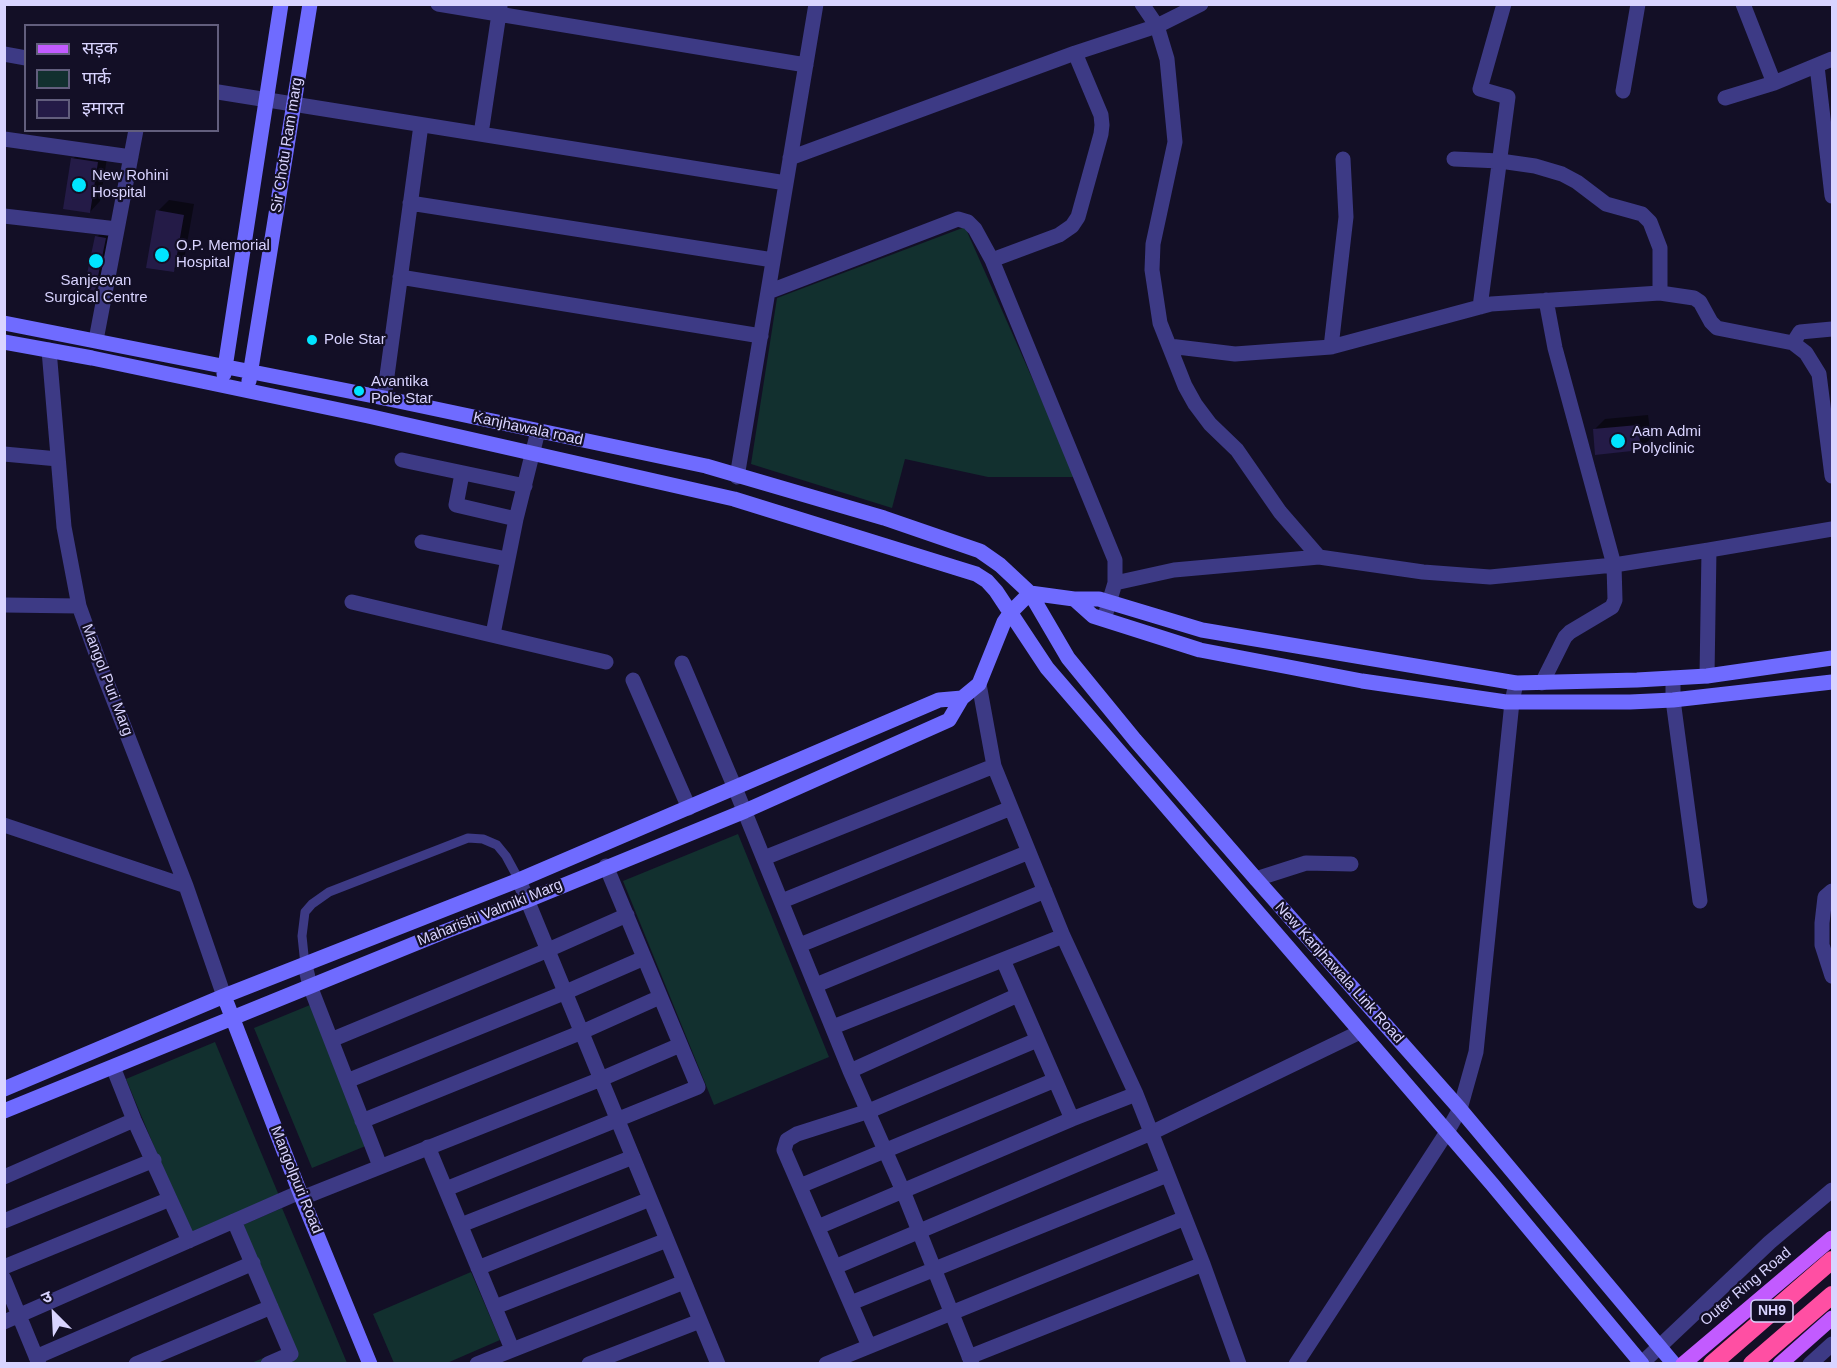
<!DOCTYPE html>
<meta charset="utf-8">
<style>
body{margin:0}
#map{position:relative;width:1837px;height:1368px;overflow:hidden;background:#130f26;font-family:Arial,"Noto Sans Devanagari",sans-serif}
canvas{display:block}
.frame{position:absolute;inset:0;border:6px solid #d9d4ff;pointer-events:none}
.legend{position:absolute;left:24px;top:24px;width:195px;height:108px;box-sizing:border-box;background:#130f26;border:2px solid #625e7d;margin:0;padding:8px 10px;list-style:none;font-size:18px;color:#d9d4ff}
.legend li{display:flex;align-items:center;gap:12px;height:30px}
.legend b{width:30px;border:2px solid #625e7d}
.north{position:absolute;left:24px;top:1284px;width:60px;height:60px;-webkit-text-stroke:4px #130f26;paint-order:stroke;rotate:336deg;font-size:16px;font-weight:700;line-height:24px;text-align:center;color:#d9d4ff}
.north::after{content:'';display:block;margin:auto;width:21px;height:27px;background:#d9d4ff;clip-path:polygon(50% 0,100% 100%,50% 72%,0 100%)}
</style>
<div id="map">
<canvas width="1837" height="1368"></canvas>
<div class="frame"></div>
<ul class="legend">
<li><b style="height:8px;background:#c25bff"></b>सड़क</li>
<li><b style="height:16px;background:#12302f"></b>पार्क</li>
<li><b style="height:16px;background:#241b47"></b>इमारत</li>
</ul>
<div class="north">उ</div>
</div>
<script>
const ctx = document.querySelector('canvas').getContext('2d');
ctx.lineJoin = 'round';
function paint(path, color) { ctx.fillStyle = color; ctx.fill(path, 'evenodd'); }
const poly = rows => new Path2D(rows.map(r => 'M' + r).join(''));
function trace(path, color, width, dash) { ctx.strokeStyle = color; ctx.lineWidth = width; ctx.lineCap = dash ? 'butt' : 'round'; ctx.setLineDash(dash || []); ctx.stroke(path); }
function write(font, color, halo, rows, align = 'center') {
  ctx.font = font + ' Arial,sans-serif'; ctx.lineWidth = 4.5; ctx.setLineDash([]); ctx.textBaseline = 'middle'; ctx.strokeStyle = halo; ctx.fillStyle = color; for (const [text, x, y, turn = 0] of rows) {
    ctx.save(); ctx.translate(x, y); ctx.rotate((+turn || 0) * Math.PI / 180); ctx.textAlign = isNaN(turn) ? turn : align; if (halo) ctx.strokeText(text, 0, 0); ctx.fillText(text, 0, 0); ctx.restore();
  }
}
paint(poly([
 [965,227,1076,477,988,477,905,459,892,508,751,464,777,298],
 [738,834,829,1057,714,1105,623,881],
 [310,1005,368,1145,312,1168,254,1028],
 [215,1042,280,1198,191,1235,126,1079],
 [282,1208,347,1363,251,1363,293,1346,243,1225],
 [471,1272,500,1340,447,1363,394,1363,373,1314]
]), '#12302f');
paint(poly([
 [83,148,108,152,100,201,90,212,73,159],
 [169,200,194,204,184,260,173,271,158,211],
 [104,230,112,231,102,282,95,289,97,237],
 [1648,415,1651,438,1640,449,1594,430,1605,419]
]), '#0007');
paint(poly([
 [71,158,98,162,90,213,63,209],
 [156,210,184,215,174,272,146,268],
 [95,236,106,238,95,291,84,288],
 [1638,425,1641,450,1595,455,1593,429]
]), '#241b47');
trace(poly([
 [305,965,302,936,305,912,312,904,329,892,468,838,483,839,497,845,506,856,519,880]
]), '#3d3a85', 9);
trace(poly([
 [438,4,806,65],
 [1743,4,1774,83],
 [4,54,26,58],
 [1817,66,1832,196],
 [1623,91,1638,4],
 [218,92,786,183],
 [1725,98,1774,83,1832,59],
 [481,134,500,7],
 [4,139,131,157],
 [790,158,1075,53,1157,26,1201,4],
 [1454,159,1500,161,1535,166,1562,174,1577,182,1606,204,1642,214,1650,222,1660,248,1660,293],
 [410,203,773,260],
 [4,216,117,229],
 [992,260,1059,235,1072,226,1078,217,1101,134,1102,125,1101,115,1075,53],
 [400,277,761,336],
 [768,292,958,219,968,222,975,229,992,260,1115,560,1115,583,1104,619],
 [1480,307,1508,97,1480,89,1504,4],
 [96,340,136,130],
 [1793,343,1800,332,1832,329],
 [1169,346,1235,354,1331,347,1491,304,1660,293,1694,298,1700,302,1711,322,1717,328,1793,343,1806,353,1819,374,1832,476],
 [1331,347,1346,217,1343,159],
 [49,350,64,527,79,606,102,670,186,886,224,996],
 [384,398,421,125],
 [4,454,58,459],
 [402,460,525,486],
 [462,474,456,505,516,519],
 [737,477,816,4],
 [422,542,507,559],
 [1319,557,1423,572,1490,577,1614,565,1709,550],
 [1115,583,1174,570,1319,557,1280,512,1237,450,1210,424,1195,404,1185,386,1160,323,1152,270,1153,244,1175,142,1167,59,1157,26,1142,4],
 [352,602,606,662],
 [4,605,79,606],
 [493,634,516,519,538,431],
 [682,663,735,788,850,1071,903,1191,972,1364],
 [1707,676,1709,550,1832,529],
 [1673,678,1673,700,1700,901],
 [633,680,689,808],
 [1542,683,1565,637,1570,632,1612,607,1615,600,1614,565,1555,348,1546,300],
 [979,684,994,766,1063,936,1136,1094,1203,1264,1239,1364],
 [4,825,186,886],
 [764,858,994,766],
 [1256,879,1306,863,1351,864],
 [519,880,718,1364],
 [1832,891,1825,897,1822,923,1822,945,1832,976],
 [782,901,1011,808],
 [800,945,1029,852],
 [1003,960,1072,1119],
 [305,965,310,986,380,1166],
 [816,985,1045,891],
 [833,1027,1063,936],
 [331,1040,548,950,627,915],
 [113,1067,134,1120,189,1241],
 [850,1071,1018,995],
 [347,1081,566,992,644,958],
 [362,1121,582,1032,660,997],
 [428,1147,512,1349],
 [4,1177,134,1120],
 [800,1186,1055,1080],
 [446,1189,698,1087,606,866],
 [302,1198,601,1079,680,1045],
 [4,1221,154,1160],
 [234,1221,291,1354,268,1364],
 [461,1225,633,1157],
 [818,1227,1072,1119,1136,1094],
 [4,1267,170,1199],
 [835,1267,1151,1133,1360,1032],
 [478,1268,650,1199],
 [4,1279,39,1364],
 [851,1303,1167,1175],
 [495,1307,667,1240],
 [4,1322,300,1192],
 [869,1346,787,1157,784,1150,787,1140,797,1134,869,1111,1037,1040],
 [36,1357,253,1263],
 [969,1357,1203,1264],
 [136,1364,271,1307],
 [477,1364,684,1282],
 [589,1364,700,1321],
 [826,1364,1185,1218],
 [1296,1364,1447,1132,1460,1109,1476,1052,1512,702,1516,683],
 [1641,1364,1770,1242,1832,1190],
 [1810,1364,1832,1344]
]), '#3d3a85', 15);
trace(poly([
 [4,323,384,398,706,466,884,518,980,551,1000,565,1030,593,1068,658,1135,740,1256,879,1460,1109,1674,1364],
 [4,342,92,358,368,416,734,499,976,574,987,581,996,591,1047,668,1492,1184,1642,1364],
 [224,374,281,4],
 [249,381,310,4],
 [1030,593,1074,599,1099,599,1202,630,1516,683,1637,680,1707,676,1832,658],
 [1074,599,1093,616,1200,650,1362,681,1506,702,1630,702,1673,700,1832,682],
 [224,996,302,1198,370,1364],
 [4,1089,224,996,519,880,939,700,962,698],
 [4,1111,441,933,528,900,745,811,949,720,962,698,979,684,1004,622,1011,612,1030,593]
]), '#6f6bff', 15);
trace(poly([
 [1683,1364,1832,1238],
 [1780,1364,1832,1318]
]), '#c25bff', 15);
trace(poly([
 [1712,1364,1832,1260],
 [1752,1364,1832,1295]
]), '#ff4fa3', 18);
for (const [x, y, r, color] of [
 [79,185,8,"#00e5ff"],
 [162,255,8,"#00e5ff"],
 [96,261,8,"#00e5ff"],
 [312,340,6,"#00e5ff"],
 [359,391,6,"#00e5ff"],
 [1618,441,8,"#00e5ff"]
]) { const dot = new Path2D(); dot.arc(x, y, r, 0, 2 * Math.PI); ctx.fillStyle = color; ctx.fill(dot); trace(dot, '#130f26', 2); }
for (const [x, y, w] of [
 [1772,1311,42]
]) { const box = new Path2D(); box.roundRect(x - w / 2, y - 11, w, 22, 4.5); ctx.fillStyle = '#130f26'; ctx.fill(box); trace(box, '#d9d4ff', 1.5); }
write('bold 14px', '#d9d4ff', null, [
 ["NH9",1772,1311]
]);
write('15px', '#d9d4ff', '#130f26', [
 ["Sir Chotu Ram marg",287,145,-81],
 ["Kanjhawala road",528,429,12],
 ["Mangol Puri Marg",107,680,69],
 ["Maharishi Valmiki Marg",490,913,-22],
 ["New Kanjhawala Link Road",1339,973,48],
 ["Mangolpuri Road",296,1180,68],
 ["Outer Ring Road",1746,1287,-40]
]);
write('15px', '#d9d4ff', '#130f26', [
 ["New Rohini",92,176],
 ["Hospital",92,193],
 ["O.P. Memorial",176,246],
 ["Hospital",176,263],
 ["Sanjeevan",96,281,"center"],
 ["Surgical Centre",96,298,"center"],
 ["Pole Star",324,340],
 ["Avantika",371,382],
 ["Pole Star",371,399],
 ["Aam Admi",1632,432],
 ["Polyclinic",1632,449]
], 'left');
</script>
